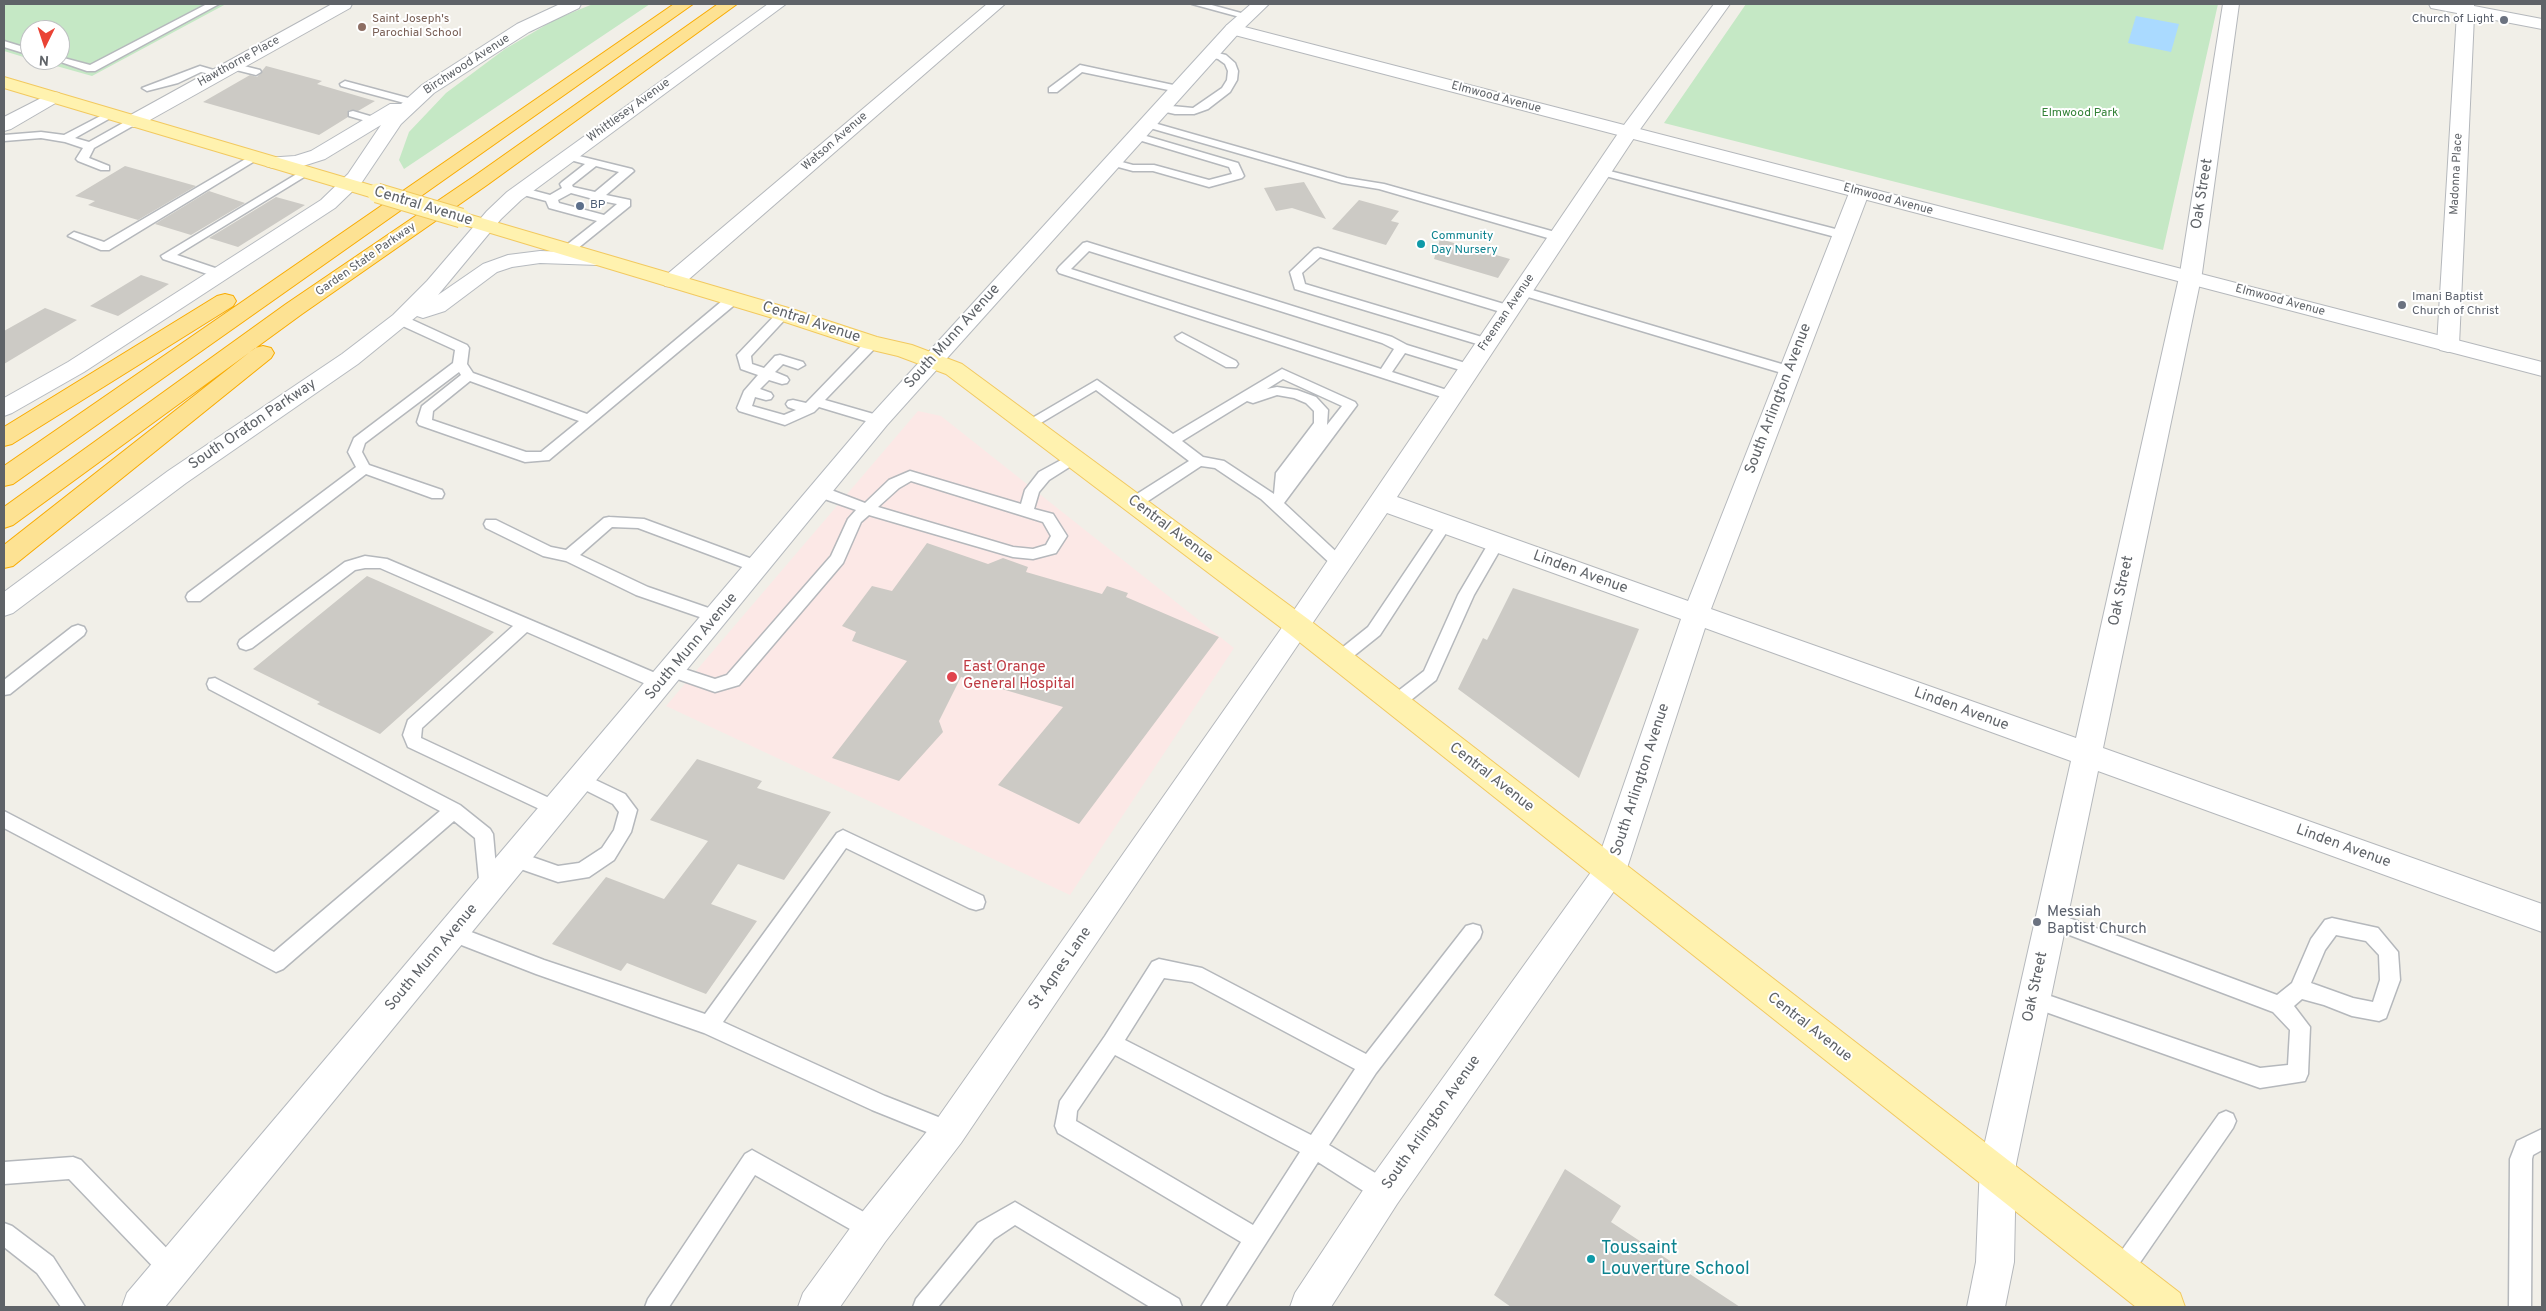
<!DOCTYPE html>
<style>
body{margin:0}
#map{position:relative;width:2546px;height:1311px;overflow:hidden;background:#f1efe8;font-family:Overpass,sans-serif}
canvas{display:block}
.frame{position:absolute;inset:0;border:5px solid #5f6368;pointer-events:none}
.north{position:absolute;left:20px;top:20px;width:50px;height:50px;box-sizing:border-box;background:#fff;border:1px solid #bfc1c3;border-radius:50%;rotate:184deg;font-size:14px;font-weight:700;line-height:20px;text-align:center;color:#5f6368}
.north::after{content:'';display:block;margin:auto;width:18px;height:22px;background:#ea4335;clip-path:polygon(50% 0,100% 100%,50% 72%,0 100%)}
</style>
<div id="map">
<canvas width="2546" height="1311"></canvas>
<div class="frame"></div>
<div class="north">N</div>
</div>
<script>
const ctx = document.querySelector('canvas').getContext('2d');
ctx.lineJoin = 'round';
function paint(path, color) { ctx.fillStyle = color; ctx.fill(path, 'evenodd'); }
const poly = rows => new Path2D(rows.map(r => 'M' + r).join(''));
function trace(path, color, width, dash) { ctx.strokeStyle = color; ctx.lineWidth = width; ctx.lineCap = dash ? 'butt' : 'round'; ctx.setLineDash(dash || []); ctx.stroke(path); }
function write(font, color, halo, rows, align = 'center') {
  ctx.font = font + ' Overpass,sans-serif'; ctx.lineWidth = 4; ctx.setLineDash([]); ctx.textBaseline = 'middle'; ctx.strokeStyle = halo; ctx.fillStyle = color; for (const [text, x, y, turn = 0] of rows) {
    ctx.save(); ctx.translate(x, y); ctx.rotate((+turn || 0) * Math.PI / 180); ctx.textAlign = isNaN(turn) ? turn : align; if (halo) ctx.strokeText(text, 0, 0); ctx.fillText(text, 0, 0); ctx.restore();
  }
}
paint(poly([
 [918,411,941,416,1234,648,1070,895,666,706]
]), '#fce8e6');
paint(poly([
 [4,4,226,4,92,76,35,60,60,60,60,30,30,30,30,59,4,51],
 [593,4,650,4,404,169,399,160,409,132,446,93,505,49,556,19],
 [1746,4,2218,4,2163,250,1664,123]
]), '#c5e8c5');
paint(poly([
 [2136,16,2179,24,2171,52,2128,43]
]), '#aadaff');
paint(poly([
 [266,66,322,81,317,84,375,101,358,111,349,110,348,117,319,135,203,102,250,75,257,77],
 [125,166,196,186,138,220,88,205,95,201,75,196],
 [1304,182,1326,219,1292,208,1276,211,1264,188],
 [209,191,245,203,191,235,155,224],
 [276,197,305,205,238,247,209,238],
 [1359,200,1399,211,1391,221,1399,223,1386,245,1332,229],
 [1440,239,1510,259,1498,278,1434,259],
 [141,275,169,284,118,316,90,306],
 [45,308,77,320,4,364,4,331],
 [927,543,988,564,1003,558,1028,567,1026,572,1102,594,1107,586,1128,593,1126,597,1219,637,1079,824,998,785,1063,707,961,677,939,721,943,732,899,781,832,758,907,661,852,641,856,632,842,626,872,586,892,591],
 [367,576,494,632,380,734,317,704,320,702,253,669],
 [1513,588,1639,629,1579,778,1458,689,1483,638,1487,640],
 [697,759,762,781,757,788,831,812,784,880,738,864,711,904,757,921,706,994,627,963,621,971,552,944,606,877,664,899,708,841,650,820],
 [1565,1169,1621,1206,1611,1222,1740,1307,1511,1307,1494,1295]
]), '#cccac5');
const service = poly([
 [207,4,219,4,95,71,87,71,55,60,60,60,60,57,90,65,207,4],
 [1192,4,1208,4,1252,16,1247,19,1192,4],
 [4,41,30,49,30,55,4,47,4,41],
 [1210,51,1226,55,1235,63,1238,71,1237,80,1230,92,1208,109,1194,114,1175,114,1157,110,1156,108,1161,105,1193,108,1222,88,1227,80,1228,71,1225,64,1218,59,1206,56,1206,52,1210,51],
 [232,63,260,70,261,72,256,75,228,68,227,66,232,63],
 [1080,65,1178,86,1183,89,1178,92,1082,72,1057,92,1049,92,1049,88,1080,65],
 [200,66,224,73,219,76,201,72,178,83,147,91,142,88,200,66],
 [345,81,412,99,413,101,408,104,341,86,340,84,345,81],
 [110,111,114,112,114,116,75,138,89,142,130,119,138,119,138,123,94,148,89,158,109,166,109,170,101,170,78,161,76,159,83,148,65,142,41,138,4,141,4,135,41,132,64,135,110,111],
 [353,111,380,119,382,121,376,124,349,116,349,112,353,111],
 [1147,121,1347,178,1384,184,1562,234,1564,237,1558,241,1379,189,1342,183,1143,126,1143,122,1147,121],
 [1136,133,1238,163,1244,176,1242,178,1209,187,1153,171,1133,171,1107,164,1105,162,1111,159,1133,165,1154,165,1209,180,1232,174,1229,167,1132,138,1132,134,1136,133],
 [567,153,632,169,634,171,606,195,630,200,630,206,572,253,568,254,562,250,564,247,597,221,549,208,546,201,516,193,514,191,520,187,550,195,562,188,560,184,562,182,585,164,563,158,561,156,567,153],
 [596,166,619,172,595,192,573,187,572,185,596,166],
 [571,193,597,200,617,204,604,215,559,203,558,200,571,193],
 [254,154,258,155,258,159,109,250,101,250,68,236,74,232,104,242,254,154],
 [305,169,309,170,309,174,177,255,224,271,226,274,224,277,216,277,163,259,161,256,305,169],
 [1602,169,1847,232,1849,235,1843,239,1598,174,1598,170,1602,169],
 [1087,242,1392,337,1407,345,1475,366,1477,369,1470,373,1405,353,1392,372,1456,393,1458,396,1451,400,1059,273,1057,270,1059,267,1083,243,1087,242],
 [1089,251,1382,343,1394,349,1381,369,1071,269,1089,251],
 [1318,248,1514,307,1515,310,1509,314,1504,313,1320,257,1302,273,1305,284,1492,340,1494,343,1487,347,1295,289,1290,272,1314,249,1318,248],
 [1522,287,1795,368,1797,371,1795,374,1785,374,1518,294,1516,291,1522,287],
 [733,295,738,296,739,299,738,302,549,460,525,462,419,425,417,422,422,406,461,375,459,372,365,443,362,452,369,465,442,490,444,494,442,498,432,498,366,474,200,601,188,601,186,597,188,593,356,467,348,452,354,438,453,363,455,350,396,323,395,320,396,317,406,317,467,345,469,348,467,364,473,373,587,414,728,296,733,295],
 [470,381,579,421,541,452,526,452,432,420,433,411,470,381],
 [784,310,790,314,751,356,752,364,764,368,775,356,780,355,803,362,805,365,798,369,783,364,775,372,787,377,789,380,787,383,782,384,769,380,760,389,771,393,773,396,771,399,766,400,755,397,752,406,784,415,796,410,788,407,786,404,788,401,793,400,806,403,867,340,872,339,879,343,877,346,825,400,884,417,886,420,884,423,879,425,819,407,814,412,785,425,739,411,737,408,744,391,758,375,741,369,737,355,779,311,784,310],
 [1182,333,1236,361,1238,364,1236,367,1226,367,1177,340,1175,337,1182,333],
 [1282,369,1355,402,1357,405,1284,503,1344,559,1347,563,1344,567,1334,567,1261,499,1215,468,1201,466,1139,507,1129,507,1127,503,1129,499,1189,461,1096,390,1034,427,1029,429,1022,424,1097,380,1173,434,1282,369],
 [1283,379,1342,406,1327,425,1328,410,1316,397,1297,390,1277,387,1267,389,1283,379],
 [1277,395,1294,398,1306,403,1314,411,1314,423,1276,473,1274,494,1224,461,1203,457,1182,441,1247,401,1253,403,1277,395],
 [1074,453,1079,455,1081,458,1079,461,1049,480,1039,492,1034,509,1053,514,1067,536,1056,553,1033,559,1013,557,869,515,861,522,843,563,739,685,715,692,666,675,664,671,666,667,672,665,715,679,727,675,831,556,848,519,856,510,816,496,814,492,816,488,826,488,865,503,889,480,910,471,1021,504,1025,490,1039,472,1074,453],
 [911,481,1043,522,1051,536,1046,545,1033,549,1013,547,878,507,899,488,911,481],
 [609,517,644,519,763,563,766,567,763,571,758,573,753,571,638,528,612,527,580,555,648,587,723,613,725,617,723,621,717,623,636,595,566,561,543,556,486,528,484,524,486,520,496,520,551,547,566,550,604,518,609,517],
 [1445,519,1450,520,1452,524,1380,635,1345,663,1339,665,1333,663,1331,659,1333,655,1368,627,1440,520,1445,519],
 [1496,538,1501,539,1504,543,1474,595,1436,680,1401,708,1395,710,1389,708,1387,703,1389,698,1424,671,1458,595,1491,539,1496,538],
 [365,556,387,559,667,678,669,683,667,688,661,689,655,688,527,632,422,728,421,738,562,804,565,809,562,814,556,816,550,814,408,747,403,735,408,720,513,626,380,568,365,568,355,570,252,648,246,650,240,648,238,644,240,640,345,562,365,556],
 [78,625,84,627,86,631,84,635,10,694,4,695,4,680,72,627,78,625],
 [215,678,460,805,490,829,493,834,498,890,496,896,489,898,482,896,480,890,475,838,454,821,283,969,276,972,4,828,4,811,274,952,440,811,209,689,207,684,209,679,215,678],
 [581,773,625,794,637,810,631,832,614,860,589,877,558,882,509,865,506,859,509,853,515,851,558,866,579,863,602,848,614,830,619,812,613,804,575,785,572,780,575,775,581,773],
 [843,830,983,896,985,902,983,908,976,910,969,908,846,848,723,1022,885,1096,956,1124,959,1131,956,1138,949,1141,872,1110,704,1033,536,974,446,939,444,933,446,927,453,925,544,960,705,1014,837,833,843,830],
 [2050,911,2277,995,2292,983,2311,939,2325,920,2332,918,2378,928,2398,952,2400,980,2386,1018,2379,1021,2352,1016,2324,1005,2302,999,2294,1006,2310,1027,2308,1074,2305,1081,2260,1088,2026,1005,2023,999,2026,993,2033,990,2260,1068,2288,1065,2290,1030,2273,1012,2043,925,2041,919,2043,913,2050,911],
 [2336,935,2366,941,2379,955,2380,980,2373,1002,2353,998,2311,983,2325,950,2336,935],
 [1473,924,1480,926,1482,932,1480,938,1376,1073,1329,1145,1392,1183,1395,1191,1392,1199,1384,1202,1376,1199,1318,1162,1225,1307,1201,1307,1241,1242,1058,1133,1055,1126,1060,1101,1105,1036,1152,962,1159,959,1202,968,1366,1054,1466,926,1473,924],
 [1164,978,1192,982,1355,1069,1311,1135,1125,1040,1164,978],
 [1115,1055,1300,1152,1253,1225,1076,1121,1077,1111,1115,1055],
 [2226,1111,2233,1114,2236,1121,2233,1128,2128,1280,2120,1283,2112,1280,2109,1272,2112,1264,2219,1114,2226,1111],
 [2542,1129,2542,1150,2533,1155,2532,1159,2531,1307,2509,1307,2510,1159,2517,1141,2542,1129],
 [752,1150,880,1221,883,1229,880,1237,872,1240,864,1237,755,1175,669,1307,645,1307,648,1299,745,1154,752,1150],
 [73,1157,81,1160,180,1262,183,1270,180,1278,172,1281,164,1278,69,1179,4,1184,4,1162,73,1157],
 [1015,1202,1179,1299,1182,1307,1150,1307,1015,1225,994,1239,938,1307,913,1307,916,1299,978,1223,1015,1202],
 [4,1223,12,1226,53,1257,85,1307,61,1307,37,1273,4,1247,4,1223]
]);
const minor = poly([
 [332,4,352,4,350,8,141,125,134,127,127,125,125,121,127,117,332,4],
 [987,4,1005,4,681,286,673,287,665,286,662,281,665,276,987,4],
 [1714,4,1730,4,1636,135,1397,497,1688,601,1849,193,1852,189,1866,189,1869,193,1711,609,2076,738,2180,273,2223,4,2239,4,2202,273,2103,748,2542,904,2542,932,2098,771,2016,1164,2014,1262,2005,1307,1967,1307,1976,1262,1980,1164,2071,761,1705,628,1626,871,1621,881,1610,884,1599,881,1594,871,1681,619,1387,513,961,1143,885,1242,840,1307,798,1307,803,1293,859,1216,937,1119,1288,619,1621,129,1714,4],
 [2429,4,2474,4,2474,6,2542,19,2542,29,2474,16,2459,345,2456,350,2448,352,2440,350,2437,345,2457,13,2431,8,2429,4],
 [53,92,59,93,62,97,59,101,11,129,4,131,4,117,53,92]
]);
const tertiary = poly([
 [1233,24,2542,362,2542,376,1227,33,1224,29,1227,25,1233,24],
 [1610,858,1621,861,1626,871,1621,881,1397,1204,1331,1307,1290,1307,1295,1293,1371,1178,1599,861,1610,858]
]);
const secondary = poly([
 [560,4,581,4,579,8,529,32,434,93,401,124,362,182,335,208,84,372,12,413,4,416,4,398,68,362,321,200,348,174,381,125,325,159,303,166,273,168,266,166,263,162,266,158,295,156,311,151,390,104,401,104,422,85,517,24,560,4],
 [768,4,786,4,521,200,501,219,438,295,483,264,508,255,540,251,598,253,605,255,608,259,605,263,598,265,540,263,512,267,497,272,445,311,423,318,417,316,358,364,186,483,13,613,4,616,4,592,168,471,342,354,393,315,427,281,487,211,507,192,768,4],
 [1251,4,1269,4,1239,33,887,425,165,1307,122,1307,127,1293,871,415,1227,25,1251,4]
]);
const primary = poly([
 [4,77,384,189,387,193,384,197,370,197,4,88,4,77],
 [461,212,792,309,877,337,912,345,962,364,1308,619,2180,1293,2185,1307,2136,1307,1288,633,946,374,898,356,864,348,776,319,454,222,451,218,454,214,461,212]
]);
const motorway = poly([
 [674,4,693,4,13,484,4,486,4,466,674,4],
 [718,4,737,4,487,185,302,314,13,525,4,528,4,507,286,304,473,177,718,4],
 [225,294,233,296,236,301,233,306,12,444,4,446,4,427,217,296,225,294],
 [263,346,271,348,274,353,271,358,13,566,4,568,4,545,255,348,263,346]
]);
trace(service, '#b5b8bc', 3);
trace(minor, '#b5b8bc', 2);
trace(tertiary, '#b5b8bc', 2);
trace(secondary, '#b6babf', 2);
trace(primary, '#f2c960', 2);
trace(motorway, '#f9ab00', 2);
paint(service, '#fff');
paint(minor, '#fff');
paint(tertiary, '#fff');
paint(secondary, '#fff');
paint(primary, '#fff2af');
paint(motorway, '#fde293');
const primaryBridge = poly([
 [377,193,461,218]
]);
trace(primaryBridge, '#f2c960', 21, []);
trace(primaryBridge, '#fff2af', 19);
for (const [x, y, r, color] of [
 [2504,20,5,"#6b7280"],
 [362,27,5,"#8d6e63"],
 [580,206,5,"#5c6f8a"],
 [1421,244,5,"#0f9aa8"],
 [2402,305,5,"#6b7280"],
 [952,677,6,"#e0444e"],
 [2037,922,5,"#6b7280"],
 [1591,1259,5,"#0f9aa8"]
]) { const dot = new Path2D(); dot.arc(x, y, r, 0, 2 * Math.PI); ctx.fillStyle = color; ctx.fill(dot); trace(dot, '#fff', 2); }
write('12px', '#785e54', '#fff', [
 ["Saint Joseph's",372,20],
 ["Parochial School",372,34]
], 'left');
write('12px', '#5b616d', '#fff', [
 ["Church of Light",2494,20],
 ["Imani Baptist",2412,298,"left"],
 ["Church of Christ",2412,312,"left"]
], 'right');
write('12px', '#5f6368', '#fff', [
 ["Hawthorne Place",239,62,-29],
 ["Birchwood Avenue",467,65,-33],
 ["Elmwood Avenue",1496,98,15],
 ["Whittlesey Avenue",629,111,-36],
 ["Watson Avenue",835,142,-41],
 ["Madonna Place",2457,174,-87],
 ["Elmwood Avenue",1888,200,15],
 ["Garden State Parkway",366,260,-35],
 ["Elmwood Avenue",2280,301,15],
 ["Freeman Avenue",1507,313,-56]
]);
write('12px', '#348238', '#fff', [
 ["Elmwood Park",2080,114]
]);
write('12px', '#4e5e75', '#fff', [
 ["BP",590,206]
], 'left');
write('12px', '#0d838f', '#fff', [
 ["Community",1431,237],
 ["Day Nursery",1431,251]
], 'left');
write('15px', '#5f6368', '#fff', [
 ["Oak Street",2203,194,-81],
 ["Central Avenue",423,207,17],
 ["Central Avenue",811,323,18],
 ["South Munn Avenue",953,337,-48],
 ["South Arlington Avenue",1779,399,-69],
 ["South Oraton Parkway",253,425,-34],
 ["Central Avenue",1170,530,37],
 ["Linden Avenue",1580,573,20],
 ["Oak Street",2122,591,-78],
 ["South Munn Avenue",692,647,-50],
 ["Linden Avenue",1961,710,20],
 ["Central Avenue",1491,778,38],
 ["South Arlington Avenue",1641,780,-72],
 ["Linden Avenue",2343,847,20],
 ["South Munn Avenue",432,958,-50],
 ["St Agnes Lane",1061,969,-55],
 ["Oak Street",2036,987,-78],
 ["Central Avenue",1809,1028,38],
 ["South Arlington Avenue",1432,1123,-55]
]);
write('15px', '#be3a42', '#fff', [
 ["East Orange",963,668],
 ["General Hospital",963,685]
], 'left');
write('15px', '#5b616d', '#fff', [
 ["Messiah",2047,913],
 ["Baptist Church",2047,930]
], 'left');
write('18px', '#0d838f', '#fff', [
 ["Toussaint",1601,1249],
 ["Louverture School",1601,1270]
], 'left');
</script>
